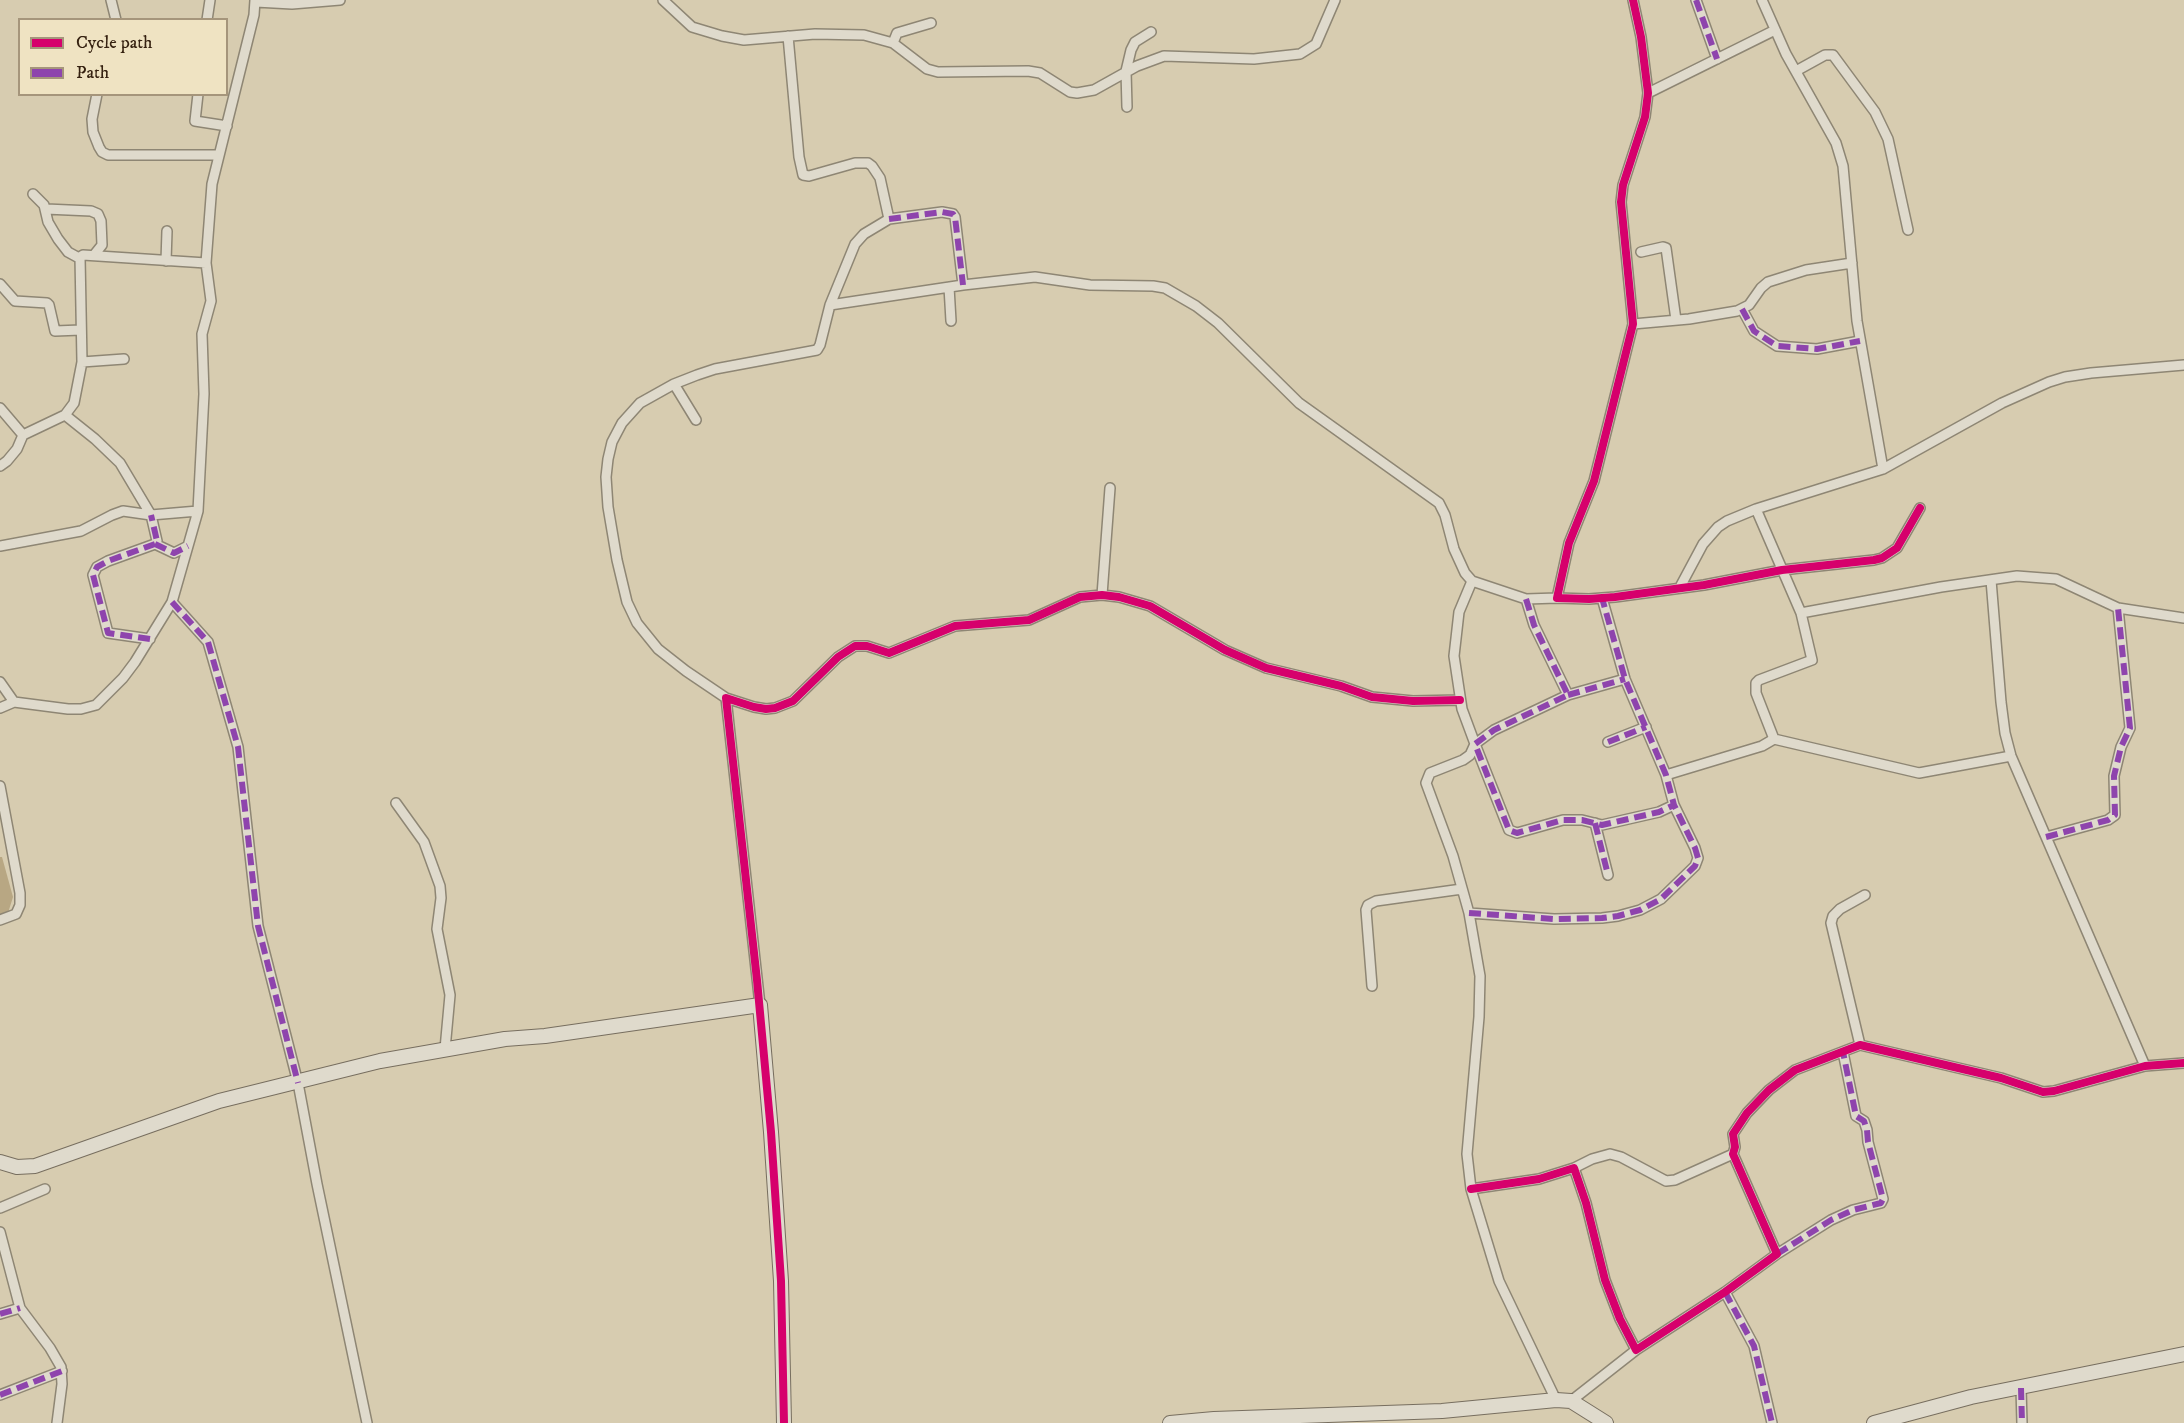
<!DOCTYPE html>
<style>
body{margin:0}
#map{position:relative;width:2184px;height:1423px;overflow:hidden;background:#d7ccb0;font-family:"IM FELL DW Pica",serif}
canvas{display:block}
.legend{position:absolute;left:18px;top:18px;width:210px;height:78px;box-sizing:border-box;background:#efe3c2;border:2px solid #a5957b;margin:0;padding:8px 10px;list-style:none;font-size:18px;color:#352110}
.legend li{display:flex;align-items:center;gap:12px;height:30px}
.legend b{width:30px;border:2px solid #a5957b}
</style>
<div id="map">
<canvas width="2184" height="1423"></canvas>
<ul class="legend">
<li><b style="height:8px;background:#d6006c"></b>Cycle path</li>
<li><b style="height:8px;background:#8e44ad"></b>Path</li>
</ul>
</div>
<script>
const ctx = document.querySelector('canvas').getContext('2d');
ctx.lineJoin = 'round';
function paint(path, color) { ctx.fillStyle = color; ctx.fill(path, 'evenodd'); }
const poly = rows => new Path2D(rows.map(r => 'M' + r).join(''));
function trace(path, color, width, dash) { ctx.strokeStyle = color; ctx.lineWidth = width; ctx.lineCap = dash ? 'butt' : 'round'; ctx.setLineDash(dash || []); ctx.stroke(path); }
paint(poly([
 [0,857,2,857,13,897,8,913,0,914]
]), '#b8a783');
const street = poly([
 [111,0,116,20],
 [663,0,692,27,722,36,744,40,815,34,864,35,893,43,927,69,938,72,1028,71,1040,73,1070,92,1077,93,1094,90,1137,66,1164,56,1254,59,1300,54,1316,44,1335,0],
 [1633,0,1641,37,1648,93,1645,117,1623,185,1621,202,1633,324,1594,481,1569,543,1557,598,1589,599,1615,597,1704,585,1782,570,1874,560,1882,558,1897,548,1920,508],
 [1696,0,1717,59],
 [256,2,292,4,340,0],
 [207,20,210,0],
 [788,36,799,157,803,175,809,176,855,163,868,163,872,166,880,178,889,219],
 [893,43,897,33,931,23],
 [1796,71,1825,55,1833,55,1875,112,1888,139,1908,230],
 [1648,93,1775,30],
 [97,94,92,119,93,132,99,147,102,152,108,155,218,155],
 [198,94,195,121,227,126],
 [1127,107,1126,71,1131,50,1135,42,1151,32],
 [33,194,44,205,48,222,58,239,68,252,79,258],
 [46,209,91,211,98,214,101,221,102,245,94,255],
 [1641,252,1663,247,1666,248,1676,320],
 [166,261,167,231],
 [0,284,15,301,47,303,49,305,55,331,81,330],
 [949,287,951,321],
 [830,305,963,285,1035,277,1090,285,1153,286,1165,288,1196,306,1218,323,1299,403,1439,503,1445,515,1454,549,1465,573,1472,581],
 [1742,309,1754,331,1777,346,1817,349,1860,341],
 [1633,324,1689,319,1737,311,1749,305,1761,288,1768,282,1806,270,1852,263],
 [82,362,124,359],
 [674,384,696,420],
 [0,408,23,435],
 [65,415,95,439,120,463,151,515,157,541,155,544,108,561,97,567,93,575,108,633,150,639],
 [0,466,7,461,17,449,23,435,65,415,74,403,82,362,80,257,83,255,206,263],
 [1883,469,2002,403,2049,382,2065,377,2091,373,2184,365],
 [1756,509,1801,613,1941,587,2017,576,2056,579,2118,608,2184,618],
 [155,544,174,553,188,546],
 [0,546,81,531,112,515,123,511,151,515,198,511],
 [1991,580,2001,702,2005,733,2011,756,2145,1066],
 [1680,587,1703,544,1718,527,1727,521,1756,509,1883,469,1857,321,1843,166,1836,143,1786,54,1762,0],
 [1102,595,1110,488],
 [1526,599,1534,625,1568,695,1494,730,1475,744,1509,830,1517,833,1563,820,1582,820,1602,825,1659,812,1674,805,1666,775,1625,679,1602,598],
 [172,602,208,642,238,747,258,926,298,1083,317,1184,367,1423],
 [0,682,14,702],
 [1568,695,1625,679],
 [726,698,686,671,658,649,637,623,627,602,617,560,608,507,606,477,608,459,612,442,622,423,640,403,674,384,697,375,715,369,817,350,820,345,830,305,855,244,864,234,889,219,942,212,953,214,955,217,963,285],
 [0,708,14,702,68,709,81,709,96,705,123,678,135,662,172,602,198,511,204,394,202,334,211,301,206,263,212,184,254,15,255,0],
 [1774,739,1919,773,2011,756],
 [1608,742,1646,727],
 [1666,775,1762,746,1774,739,1756,693,1756,683,1759,680,1812,660,1801,613],
 [0,786,20,893,20,905,16,914,0,920],
 [396,803,424,842,440,886,441,898,437,929,450,995,445,1049],
 [1595,823,1608,875],
 [2046,837,2108,820,2115,815,2114,776,2121,747,2130,728,2118,608],
 [1469,913,1554,919,1602,918,1618,916,1640,910,1661,899,1695,866,1698,858,1695,848,1674,805],
 [1372,986,1366,910,1368,905,1376,901,1462,889],
 [760,1005,726,698,754,707,766,709,775,708,793,701,838,657,855,646,867,646,889,653,955,626,1029,620,1080,597,1102,595,1119,597,1150,606,1225,650,1266,668,1341,686,1372,697,1413,701,1460,700],
 [1860,1045,1831,923,1833,916,1840,909,1865,895],
 [1574,1168,1592,1159,1610,1154,1621,1157,1666,1181,1675,1180,1733,1154],
 [1471,1189,1539,1179,1574,1168,1586,1203,1605,1280,1620,1319,1636,1350,1725,1292,1777,1254,1733,1154,1735,1147,1733,1134,1747,1113,1769,1090,1795,1070,1860,1045,2001,1078,2043,1092,2054,1091,2145,1066,2184,1063],
 [0,1208,45,1189],
 [0,1232,20,1308,50,1348,61,1367,62,1384,57,1423],
 [1777,1254,1831,1220,1853,1210,1881,1203,1883,1199,1868,1142,1867,1130,1864,1121,1856,1116,1843,1052],
 [1725,1292,1754,1346,1772,1423],
 [0,1314,20,1308],
 [2021,1388,2022,1423],
 [0,1395,62,1371],
 [1556,1400,1499,1281,1471,1189,1467,1154,1479,1017,1480,976,1469,913,1453,856,1426,783,1430,773,1463,760,1470,755,1475,744,1462,709,1454,656,1459,612,1472,581,1526,599,1557,598],
 [1571,1401,1636,1350]
]);
const secondary = poly([
 [0,1162,17,1167,35,1166,219,1101,380,1061,505,1039,545,1036,760,1005,771,1132,781,1281,784,1423],
 [1170,1423,1214,1419,1442,1411,1556,1400,1571,1401,1606,1423],
 [1874,1423,1971,1397,2184,1354]
]);
trace(street, '#8e8674', 12);
trace(secondary, '#776e5f', 16);
trace(street, '#dfdacc', 9);
trace(secondary, '#dfdacc', 14);
trace(poly([
 [1696,0,1717,59],
 [889,219,942,212,953,214,955,217,963,285],
 [1742,309,1754,331,1777,346,1817,349,1860,341],
 [155,544,174,553,188,546],
 [1526,599,1534,625,1568,695,1494,730,1475,744,1509,830,1517,833,1563,820,1582,820,1602,825,1659,812,1674,805,1666,775,1625,679,1602,598],
 [172,602,208,642,238,747,258,926,298,1083],
 [150,639,108,633,93,575,97,567,108,561,155,544,157,541,151,515],
 [1568,695,1625,679],
 [1608,742,1646,727],
 [1595,823,1608,875],
 [2046,837,2108,820,2115,815,2114,776,2121,747,2130,728,2118,608],
 [1469,913,1554,919,1602,918,1618,916,1640,910,1661,899,1695,866,1698,858,1695,848,1674,805],
 [1777,1254,1831,1220,1853,1210,1881,1203,1883,1199,1868,1142,1867,1130,1864,1121,1856,1116,1843,1052],
 [1725,1292,1754,1346,1772,1423],
 [0,1314,20,1308],
 [2021,1388,2022,1423],
 [0,1395,62,1371]
]), '#8e44ad', 6, [12, 6]);
trace(poly([
 [1633,0,1641,37,1648,93,1645,117,1623,185,1621,202,1633,324,1594,481,1569,543,1557,598,1589,599,1615,597,1704,585,1782,570,1874,560,1882,558,1897,548,1920,508],
 [1471,1189,1539,1179,1574,1168,1586,1203,1605,1280,1620,1319,1636,1350,1725,1292,1777,1254,1733,1154,1735,1147,1733,1134,1747,1113,1769,1090,1795,1070,1860,1045,2001,1078,2043,1092,2054,1091,2145,1066,2184,1063],
 [784,1423,781,1281,771,1132,757,980,726,698,754,707,766,709,775,708,793,701,838,657,855,646,867,646,889,653,955,626,1029,620,1080,597,1102,595,1119,597,1150,606,1225,650,1266,668,1341,686,1372,697,1413,701,1460,700]
]), '#d6006c', 8);
</script>
